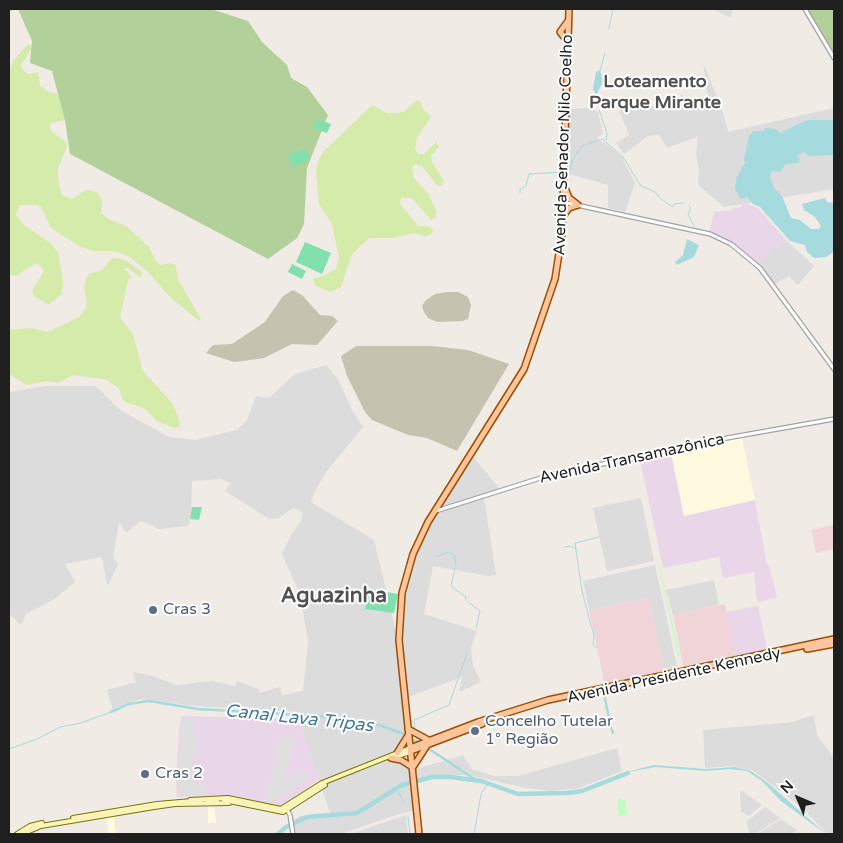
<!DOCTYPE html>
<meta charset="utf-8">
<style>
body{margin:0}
#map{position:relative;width:843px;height:843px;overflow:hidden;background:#f0ebe5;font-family:"Varela Round",sans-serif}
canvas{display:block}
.frame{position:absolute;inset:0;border:10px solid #1f1f1f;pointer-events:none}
.north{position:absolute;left:773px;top:773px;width:50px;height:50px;-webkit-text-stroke:4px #fff;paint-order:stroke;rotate:315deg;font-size:14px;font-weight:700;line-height:20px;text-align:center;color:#1f1f1f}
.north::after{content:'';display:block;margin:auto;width:18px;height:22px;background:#1f1f1f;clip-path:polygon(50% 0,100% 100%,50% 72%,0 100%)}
</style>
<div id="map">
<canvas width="843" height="843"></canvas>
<div class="frame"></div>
<div class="north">N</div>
</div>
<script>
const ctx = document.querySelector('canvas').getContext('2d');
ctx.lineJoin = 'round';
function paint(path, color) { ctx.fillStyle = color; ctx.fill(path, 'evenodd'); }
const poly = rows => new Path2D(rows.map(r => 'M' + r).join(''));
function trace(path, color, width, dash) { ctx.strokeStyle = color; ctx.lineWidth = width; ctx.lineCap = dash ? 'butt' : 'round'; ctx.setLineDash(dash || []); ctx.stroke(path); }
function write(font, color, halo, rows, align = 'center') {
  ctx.font = font + ' "Varela Round",sans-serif'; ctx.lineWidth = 4; ctx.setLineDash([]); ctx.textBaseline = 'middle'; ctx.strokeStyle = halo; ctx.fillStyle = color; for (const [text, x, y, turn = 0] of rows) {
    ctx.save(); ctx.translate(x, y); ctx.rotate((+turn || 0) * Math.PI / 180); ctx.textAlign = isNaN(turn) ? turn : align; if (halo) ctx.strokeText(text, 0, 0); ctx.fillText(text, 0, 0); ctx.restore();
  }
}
paint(poly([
 [712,9,733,9,731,18],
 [703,62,724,115,728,132,834,108,834,189,724,207,698,185,699,170,696,154,698,134,697,137,667,148,659,135,648,136,624,154,616,143,629,135,618,108,639,105,657,107,680,99,681,94,693,106,708,101],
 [588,108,598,112,603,134,597,137,599,141,605,143,621,156,635,183,625,212,608,208,608,185,569,174,569,109],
 [786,240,814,266,798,285,789,276,775,284,759,265,759,261],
 [326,365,338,379,352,410,363,427,326,472,314,493,311,502,374,540,398,640,401,590,406,567,415,545,471,454,503,493,484,498,496,575,488,576,433,566,424,614,477,631,471,648,473,665,481,682,459,692,462,677,403,699,410,771,463,755,472,769,494,776,518,776,617,748,622,771,579,788,552,791,526,788,468,775,433,775,415,779,418,809,396,815,341,834,296,834,293,821,300,816,330,813,300,722,300,712,196,706,141,699,123,704,113,710,107,690,136,682,133,672,153,676,176,685,212,681,235,686,237,681,259,689,260,693,280,687,282,695,303,691,308,641,300,594,282,554,291,535,301,521,302,512,293,508,279,518,269,519,225,491,230,483,221,479,192,481,191,517,188,526,159,529,141,521,126,533,119,522,113,557,118,564,109,584,107,585,102,557,65,564,75,582,56,598,26,614,21,625,9,614,9,392,45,386,96,386,120,410,169,437,195,440,237,430,247,420,256,396,269,398,295,374],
 [641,498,654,561,607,571,593,508],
 [655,565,678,671,665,674,649,598,589,610,583,581],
 [714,580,719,605,673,615,666,590],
 [814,715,817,735,834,758,834,834,827,834,805,810,754,771,733,766,705,768,703,730,792,722],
 [742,791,762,805,749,816,741,812,740,792],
 [765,807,780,818,755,834,750,834,746,822],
 [406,815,408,834,351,834],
 [781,819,797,830,791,834,757,834]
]), '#dddcdc');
paint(poly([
 [834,525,834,549,816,553,811,530],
 [649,598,665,674,613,682,605,686,589,610],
 [725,604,736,659,684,670,673,615]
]), '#f1d4d7');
paint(poly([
 [743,202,758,208,786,240,760,261,759,265,733,243,709,233,714,212,731,210,734,207,740,208],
 [671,453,684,515,755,500,767,565,769,565,777,598,757,602,754,572,723,578,719,557,663,568,640,460],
 [758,606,768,652,736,659,726,612],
 [183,716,299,719,319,780,280,806,233,796,177,797,176,778,179,731,181,717]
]), '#e9d7e9');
paint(poly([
 [742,438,755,500,684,516,671,453],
 [208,805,214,805,216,823,208,823],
 [114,816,116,834,109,834,106,817]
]), '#fffadf');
paint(poly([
 [293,290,303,296,320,315,332,316,338,321,317,345,292,344,264,358,243,361,234,362,206,353,213,345,232,344,265,322,283,296],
 [447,292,458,292,468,297,471,305,468,319,462,321,437,322,428,318,424,312,422,306,426,300,435,294],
 [356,346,432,346,468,350,509,364,457,451,427,438,408,435,372,420,365,412,347,376,341,356]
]), '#c5c2b0');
paint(poly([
 [28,44,33,47,21,65,23,70,28,74,38,72,40,86,49,92,59,94,65,120,51,123,49,126,52,132,65,141,67,147,58,168,58,179,62,195,72,199,86,190,97,192,102,201,101,213,110,220,126,226,149,247,156,262,161,265,172,263,176,266,178,279,201,319,199,321,170,297,148,272,130,257,115,251,93,251,79,246,51,228,41,207,36,205,20,205,16,215,23,224,50,243,58,252,63,280,62,294,48,305,34,296,32,291,44,271,41,266,36,263,16,276,9,274,9,75,13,61],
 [416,101,420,101,423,109,431,117,417,138,415,149,418,154,424,154,436,142,439,147,431,156,432,162,444,181,441,186,436,184,422,166,416,164,412,167,414,178,429,195,436,211,436,217,431,220,412,198,401,198,400,204,418,226,429,226,434,230,431,234,425,237,414,233,392,238,369,238,352,254,341,287,331,292,320,288,315,285,313,279,326,275,336,269,339,258,332,224,319,204,316,170,319,159,325,150,372,105,387,113,398,113,403,112],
 [112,258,124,259,142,272,141,278,128,268,124,269,130,274,131,278,128,280,120,317,133,335,143,371,173,404,179,420,180,426,175,428,157,421,144,408,127,403,122,399,119,388,105,379,73,375,58,383,47,381,27,385,9,374,9,330,30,328,48,332,79,317,86,308,87,302,84,289,86,278,90,273,101,271]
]), '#d4ebaa');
paint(poly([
 [9,9,211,9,248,21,262,42,287,65,291,78,307,87,328,115,307,168,304,224,297,238,268,259,70,154,65,120,52,71,30,63,32,41,18,9,9,11],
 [807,9,834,9,834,53,819,28]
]), '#b2d099');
paint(poly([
 [658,564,659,564,680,656,678,656],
 [618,798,626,800,627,815,618,815]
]), '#c6fac2');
paint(poly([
 [316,119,331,124,327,133,313,128],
 [306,149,310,160,292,167,288,155],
 [305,242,331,253,322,274,296,262],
 [292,264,306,271,302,279,288,272],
 [192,507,202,507,199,520,190,519],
 [369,589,398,594,394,613,365,609]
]), '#82e0ae');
paint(poly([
 [195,717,192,735,199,737,187,779,205,785,203,796,179,795,177,769,183,718],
 [280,736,294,739,285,778,292,782,294,779,292,775,306,771,309,778,270,804,266,802]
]), '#dfdfdf');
paint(poly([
 [600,70,603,81,596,96,593,89,595,78,596,72],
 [807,120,834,120,834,155,808,156,805,152,797,155,800,160,797,163,786,164,780,172,772,171,770,177,774,188,782,196,791,218,800,220,811,229,819,229,821,226,815,217,804,210,802,204,825,198,827,202,834,203,834,247,832,253,826,257,814,258,807,252,805,245,790,241,760,207,753,204,747,197,740,199,735,188,737,177,745,163,744,159,749,137,754,131,764,131,765,128,776,129,780,133],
 [687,239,699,245,694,257,677,265,675,262,683,255],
 [654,765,705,769,735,767,751,771,768,783,826,834,781,801,762,781,747,771,730,769,706,771,656,767,623,773]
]), '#a5dade');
trace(poly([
 [609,29,613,9],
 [600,71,605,53],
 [596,95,599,105],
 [599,110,607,133,606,140],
 [570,170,573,159,582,146,602,139,623,157,641,186,655,192,661,199,673,207,674,204,684,203],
 [520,193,520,189,526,186,529,174,562,172],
 [689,206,691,208,688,214,694,226],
 [565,547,570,546,576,549],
 [438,556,448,552,454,555,456,564],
 [455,568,451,586,466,597,466,600],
 [468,602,480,611,476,628],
 [596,648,593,644,594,636,582,591,575,543,599,537],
 [415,731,414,720,449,705,467,653],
 [416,735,417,742],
 [9,749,37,739,60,727,81,723,111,712],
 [397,789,404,803],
 [408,816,410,834],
 [474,834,481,794,488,783]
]), '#a5dade', 1);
trace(poly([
 [604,694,611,728],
 [111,712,128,704,149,701,198,709,319,716,379,725,401,733,421,744],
 [612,730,613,733],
 [426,747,476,780]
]), '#a5dade', 2.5);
trace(poly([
 [278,834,286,827,307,817,357,813,402,785,432,777,451,777,481,781,518,794,567,793,582,791,628,773]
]), '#a5dade', 4.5);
const tertiary = poly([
 [805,9,834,58],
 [563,202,710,234,731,244,760,268,834,369],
 [436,511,550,475,727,438,834,419],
 [286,808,290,815,293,834]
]);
const secondary = poly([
 [392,758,410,752],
 [190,800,228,798,281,809,322,783,410,748],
 [224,800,283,812,325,785],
 [207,803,217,800],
 [73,818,157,804,192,801],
 [17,834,30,826,42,823],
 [22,834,41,826,154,807,175,804,229,803]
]);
const primary = poly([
 [568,42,560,32,568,21],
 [565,188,569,198,578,205],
 [563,216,569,208,578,205],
 [807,649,834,644],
 [408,729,430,741],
 [410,748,478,722,548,700,834,639],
 [411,751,482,724],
 [397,753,407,737],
 [391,758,401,760,412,767],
 [413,767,426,747],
 [419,834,399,640,402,593,413,554,428,522,524,369,555,279,562,234,569,9]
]);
trace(tertiary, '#a3a3a3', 5.5);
trace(secondary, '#797403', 6);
trace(primary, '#9a5000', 8);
trace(tertiary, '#fff', 3);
trace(secondary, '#fbf4b9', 4);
trace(primary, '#fdc59d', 5);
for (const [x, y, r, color] of [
 [153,610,5,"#5c6f8a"],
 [475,731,5,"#5c6f8a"],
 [145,774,5,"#5c6f8a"]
]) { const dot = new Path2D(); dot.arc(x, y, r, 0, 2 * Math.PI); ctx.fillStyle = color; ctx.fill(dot); trace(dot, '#fff', 2); }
write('16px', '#1f1f1f', '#fff', [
 ["Avenida Senador Nilo Coelho",564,145,-88],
 ["Avenida Transamazônica",632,459,-12],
 ["Avenida Presidente Kennedy",674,676,-12]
]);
write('16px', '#4e5e75', '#fff', [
 ["Cras 3",163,610],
 ["Concelho Tutelar",485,722],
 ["1° Região",485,740],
 ["Cras 2",155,774]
], 'left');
write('bold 18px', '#525252', '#fff', [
 ["Loteamento",655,82],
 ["Parque Mirante",655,103]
]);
write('italic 18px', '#417a99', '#fff', [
 ["Canal Lava Tripas",299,719,6]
]);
write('bold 21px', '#525252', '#fff', [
 ["Aguazinha",334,596]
]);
</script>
